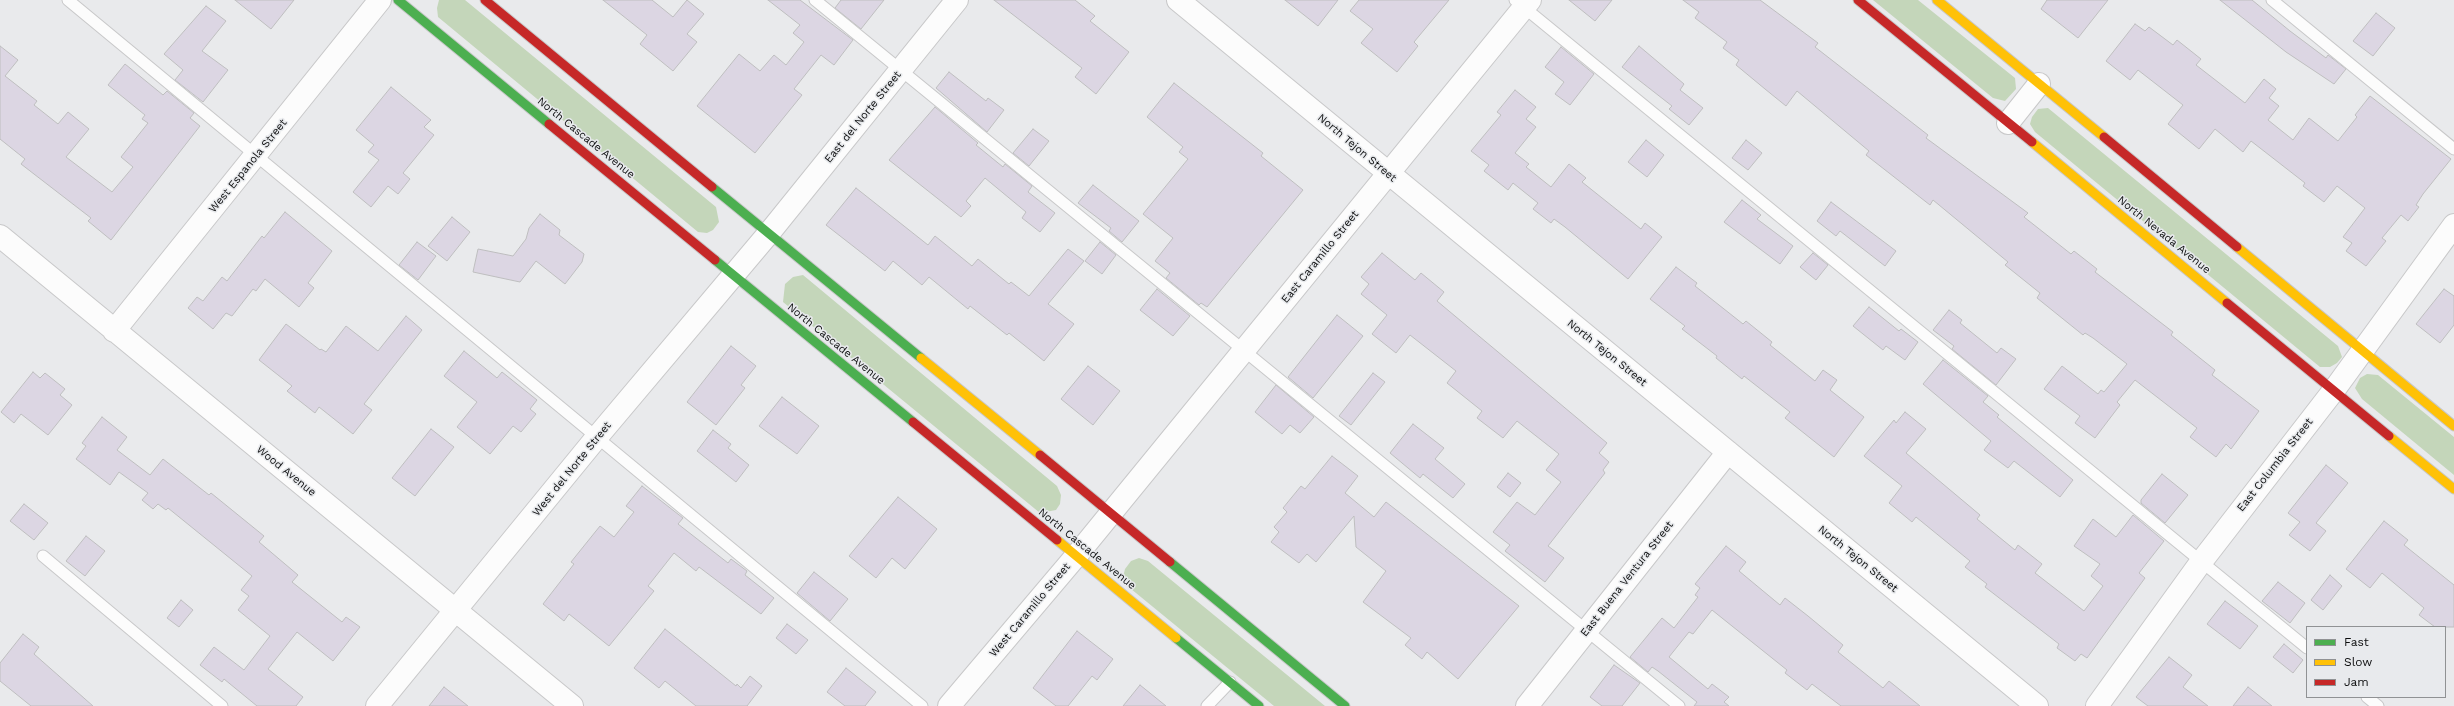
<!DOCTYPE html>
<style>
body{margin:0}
#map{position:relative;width:2454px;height:706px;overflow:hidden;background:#e9eaec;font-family:"Work Sans",sans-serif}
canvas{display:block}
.legend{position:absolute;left:2306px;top:626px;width:140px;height:72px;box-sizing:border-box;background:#e8eaed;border:1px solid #909294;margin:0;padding:5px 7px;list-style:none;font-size:12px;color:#0c0d0e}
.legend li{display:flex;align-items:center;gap:8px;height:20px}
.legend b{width:20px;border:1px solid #909294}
</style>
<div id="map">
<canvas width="2454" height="706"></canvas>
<ul class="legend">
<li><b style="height:5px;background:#4caf50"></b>Fast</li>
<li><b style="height:5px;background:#ffc107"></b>Slow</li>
<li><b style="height:5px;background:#c62828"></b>Jam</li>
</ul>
</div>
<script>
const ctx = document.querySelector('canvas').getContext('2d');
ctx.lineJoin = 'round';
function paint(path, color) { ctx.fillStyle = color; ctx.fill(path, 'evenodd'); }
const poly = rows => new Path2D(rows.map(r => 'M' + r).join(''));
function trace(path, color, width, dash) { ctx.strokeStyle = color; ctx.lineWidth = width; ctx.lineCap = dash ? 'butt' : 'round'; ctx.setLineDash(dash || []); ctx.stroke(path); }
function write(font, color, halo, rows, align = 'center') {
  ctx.font = font + ' "Work Sans",sans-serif'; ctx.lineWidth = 3; ctx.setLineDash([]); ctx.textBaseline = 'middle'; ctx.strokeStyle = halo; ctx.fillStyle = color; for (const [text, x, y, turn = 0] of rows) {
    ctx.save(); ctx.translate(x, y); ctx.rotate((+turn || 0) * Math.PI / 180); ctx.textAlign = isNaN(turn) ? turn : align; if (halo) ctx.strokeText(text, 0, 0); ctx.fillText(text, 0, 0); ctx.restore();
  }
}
paint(poly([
 [439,0,465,0,716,207,719,222,713,230,707,233,698,232,438,17,437,8],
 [1873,0,1918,0,2015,78,2016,89,2005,101,1993,98],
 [2048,108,2338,346,2342,357,2337,363,2330,367,2320,367,2035,132,2030,124,2032,117,2038,109],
 [803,275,1057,486,1061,495,1060,504,1056,510,1040,513,783,302,785,284,793,277],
 [2367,374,2378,375,2454,437,2454,475,2362,399,2355,388,2360,378],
 [1139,558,1148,561,1325,706,1274,706,1125,584,1123,577,1125,569,1131,561]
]), '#c4d6ba');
const building = poly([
 [235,0,294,0,271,29,235,0],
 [603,0,652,0,673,17,687,0,704,14,687,34,697,42,673,71,640,44,647,35,603,0],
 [768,0,800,0,853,40,834,65,821,55,794,89,802,95,755,153,697,106,739,54,760,71,774,55,786,65,804,42,793,33,800,25,768,0],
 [841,0,884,0,861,29,835,8,841,0],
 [994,0,1075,0,1095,16,1090,21,1129,52,1096,94,1075,77,1082,68,994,0],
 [1285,0,1338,0,1318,26,1285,0],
 [1359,0,1449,0,1414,42,1418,46,1397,72,1361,43,1373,29,1350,11,1359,0],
 [1569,0,1612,0,1595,21,1569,0],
 [1683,0,1760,0,1818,43,1815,47,1928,135,1926,138,2028,213,2024,217,2071,254,2074,251,2097,269,2095,272,2173,332,2171,335,2215,370,2212,375,2259,411,2231,449,2226,444,2216,457,2190,437,2197,428,2135,380,2117,402,2120,405,2095,438,2075,423,2080,416,2044,389,2062,366,2098,394,2101,390,2104,392,2127,364,2093,338,2085,333,2083,335,2037,298,2040,293,2005,265,2008,262,1933,200,1930,205,1866,155,1869,151,1797,91,1786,106,1765,89,1736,65,1739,60,1723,48,1727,42,1695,18,1699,12,1683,0],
 [2047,0,2108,0,2078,38,2041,9,2047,0],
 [2220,0,2252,0,2290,31,2326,58,2328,55,2346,69,2334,84,2286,52,2220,0],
 [206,6,226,21,202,51,228,70,203,102,175,80,183,70,164,54,206,6],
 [2376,13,2395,28,2373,56,2353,41,2376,13],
 [2135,24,2145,31,2149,27,2173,45,2177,40,2201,59,2196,65,2245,103,2264,79,2276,89,2269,98,2279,106,2268,120,2293,140,2309,118,2338,141,2357,117,2355,115,2370,96,2451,159,2423,194,2416,205,2419,207,2408,221,2401,215,2382,238,2386,241,2366,266,2346,251,2352,243,2343,237,2365,208,2337,186,2324,202,2303,186,2305,183,2251,141,2243,152,2215,129,2199,149,2168,124,2183,105,2138,70,2130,80,2106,61,2135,24],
 [0,46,18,60,5,76,37,101,34,105,58,124,68,112,89,129,66,157,112,192,133,167,121,157,148,123,142,119,145,115,108,85,125,64,163,95,167,91,194,113,190,118,200,126,111,240,88,221,91,218,21,164,25,159,0,139,0,46],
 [1639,46,1684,84,1680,90,1703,108,1689,125,1669,109,1672,106,1622,67,1639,46],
 [1561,47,1594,74,1570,105,1555,94,1564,82,1545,67,1561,47],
 [949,72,986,101,988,98,1004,110,987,132,936,88,949,72],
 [1174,83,1263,153,1261,156,1303,190,1207,307,1201,303,1199,305,1166,278,1170,273,1155,261,1173,238,1143,214,1188,159,1179,152,1183,147,1147,117,1174,83],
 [391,87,431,120,424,127,434,135,403,173,410,179,398,194,388,186,371,207,353,192,379,160,368,152,374,145,356,130,391,87],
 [1515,90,1536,107,1526,119,1536,127,1515,153,1529,164,1526,167,1551,187,1569,164,1586,178,1582,182,1641,229,1645,223,1662,237,1628,279,1565,227,1554,219,1551,223,1533,209,1538,203,1513,183,1508,190,1484,171,1489,165,1471,151,1501,115,1497,112,1515,90],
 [935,107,978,143,976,145,1003,167,1005,164,1032,186,1028,192,1055,213,1040,232,1022,218,1026,212,985,178,966,201,971,206,961,217,889,160,935,107],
 [1033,129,1049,141,1029,166,1013,153,1033,129],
 [1646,140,1664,155,1647,177,1628,162,1646,140],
 [1746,140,1762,153,1748,170,1732,158,1746,140],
 [1093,185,1139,221,1122,242,1109,231,1111,228,1078,203,1093,185],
 [856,188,928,245,935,236,972,266,978,259,1009,284,1011,282,1029,296,1068,249,1084,261,1048,304,1074,324,1044,361,1009,333,1007,335,970,306,968,309,929,277,922,285,893,261,885,271,826,225,856,188],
 [1742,200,1761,215,1757,219,1793,246,1780,264,1724,222,1742,200],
 [1831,202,1896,251,1885,266,1840,231,1836,236,1817,221,1831,202],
 [285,212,332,251,308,283,314,288,299,307,265,279,256,291,253,289,232,316,226,313,213,329,188,308,197,297,203,301,222,277,227,281,262,236,264,238,285,212],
 [540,214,560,230,559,235,584,254,582,262,565,284,536,261,520,282,473,272,478,249,513,256,526,239,529,228,540,214],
 [452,217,470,232,447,261,428,246,452,217],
 [417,242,436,256,418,280,399,265,417,242],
 [1100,242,1116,255,1102,274,1085,261,1100,242],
 [1382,253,1415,280,1421,273,1444,292,1437,301,1607,443,1599,453,1609,462,1603,470,1605,473,1548,546,1564,558,1545,582,1505,551,1510,545,1493,532,1517,502,1535,515,1561,482,1546,470,1559,454,1517,421,1503,438,1477,418,1482,411,1447,383,1456,371,1410,335,1396,353,1372,334,1387,315,1361,294,1369,284,1361,277,1382,253],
 [1813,253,1828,265,1816,280,1800,267,1813,253],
 [1676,267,1697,283,1695,286,1743,324,1746,321,1772,342,1770,345,1815,381,1823,370,1837,380,1830,390,1864,417,1834,457,1785,418,1790,412,1744,376,1742,379,1716,358,1717,356,1682,329,1685,326,1650,299,1676,267],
 [1157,289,1190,316,1173,336,1140,310,1157,289],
 [2444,289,2454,296,2454,325,2440,343,2416,324,2444,289],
 [1869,307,1899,331,1901,329,1918,342,1905,360,1886,346,1883,350,1853,326,1869,307],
 [1949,310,1962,320,1960,323,1997,353,2001,348,2016,359,1996,385,1952,349,1954,346,1933,330,1949,310],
 [1337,315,1363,336,1313,398,1288,377,1337,315],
 [406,316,422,330,364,404,372,410,353,434,319,407,315,413,287,391,292,386,259,360,286,324,320,350,321,349,326,352,346,326,378,351,406,316],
 [731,346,756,366,741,385,745,388,716,425,687,402,731,346],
 [464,351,497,378,502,372,537,400,530,409,536,414,521,432,513,426,490,454,457,427,477,402,444,376,464,351],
 [1943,360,1988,396,1983,402,1999,415,1997,417,2073,480,2060,497,2014,461,2008,468,1984,450,1991,441,1923,384,1943,360],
 [1088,366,1120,391,1093,425,1061,399,1088,366],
 [33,372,40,378,45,373,65,389,60,395,72,405,48,435,21,414,14,423,1,412,33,372],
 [1373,373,1385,382,1351,425,1339,416,1373,373],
 [1276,385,1314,417,1300,433,1290,425,1282,434,1255,412,1276,385],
 [782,397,819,426,797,454,759,426,782,397],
 [1905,412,1926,429,1906,453,1980,515,1977,519,2015,550,2018,545,2042,564,2035,573,2084,611,2103,586,2091,576,2100,564,2074,546,2093,519,2116,537,2133,515,2164,541,2139,573,2145,578,2087,658,2081,654,2075,661,2057,648,2059,644,1985,587,1987,584,1965,567,1970,561,1916,517,1912,522,1889,503,1902,486,1864,456,1894,420,1896,423,1905,412],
 [102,417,127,437,117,450,150,475,163,459,209,495,211,493,264,536,259,542,298,575,292,582,342,622,346,617,360,627,333,661,297,632,268,669,303,697,296,706,257,706,224,679,222,682,200,665,214,647,244,670,270,636,238,610,249,596,241,590,252,576,168,508,166,510,158,504,153,509,142,500,148,493,119,472,110,485,76,459,86,446,82,443,102,417],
 [1413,424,1444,448,1435,459,1465,484,1453,498,1423,474,1420,478,1390,453,1413,424],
 [431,429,454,447,415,496,392,478,431,429],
 [713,430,731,444,728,448,749,465,736,482,697,451,713,430],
 [1332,456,1358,476,1345,493,1374,517,1386,502,1519,606,1458,679,1427,652,1422,659,1405,645,1411,638,1363,602,1386,571,1356,547,1354,516,1316,562,1307,554,1299,563,1271,542,1279,532,1274,527,1287,512,1283,508,1301,486,1305,489,1332,456],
 [2326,465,2348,483,2316,523,2326,531,2310,551,2289,535,2300,522,2288,513,2326,465],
 [1508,473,1521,483,1510,497,1497,487,1508,473],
 [2162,474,2188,495,2165,523,2141,503,2141,500,2162,474],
 [642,486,683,518,678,524,728,563,731,559,747,571,745,575,774,598,761,614,699,567,696,571,674,553,648,586,654,591,609,646,569,614,564,621,543,604,574,564,571,562,600,526,614,537,634,512,626,506,642,486],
 [898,497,937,529,905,569,892,558,876,578,849,556,898,497],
 [24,504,48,523,34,540,10,521,24,504],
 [2384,521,2408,540,2404,545,2454,585,2454,627,2435,627,2419,615,2424,608,2382,573,2370,588,2346,569,2384,521],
 [86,536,105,551,85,576,66,561,86,536],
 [1726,546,1746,562,1739,571,1780,605,1785,598,1808,616,1843,645,1838,652,1883,688,1889,681,1920,706,1841,706,1812,684,1807,690,1785,673,1787,670,1712,610,1693,634,1689,632,1669,657,1708,689,1712,684,1729,697,1724,702,1729,706,1694,706,1697,702,1658,671,1652,667,1648,672,1630,657,1662,618,1674,628,1698,597,1695,595,1700,588,1695,584,1726,546],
 [814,572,848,599,830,621,797,593,814,572],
 [2330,575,2342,586,2323,610,2311,600,2330,575],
 [2278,582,2305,603,2290,623,2262,601,2278,582],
 [181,600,193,610,179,627,167,618,181,600],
 [2225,601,2258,626,2240,649,2207,624,2225,601],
 [787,624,808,640,796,654,776,638,787,624],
 [665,629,736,686,737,684,741,688,750,676,762,686,747,706,696,706,665,681,659,688,634,668,665,629],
 [1077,631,1113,659,1097,680,1092,676,1068,706,1056,706,1033,688,1077,631],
 [23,634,39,647,34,654,93,706,31,706,0,681,0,663,23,634],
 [2284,644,2303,660,2293,673,2273,657,2284,644],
 [2169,657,2192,675,2183,687,2208,706,2148,706,2136,697,2169,657],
 [1614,665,1640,683,1622,706,1602,706,1590,697,1614,665],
 [846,668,876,692,865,706,845,706,827,692,846,668],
 [1140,685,1166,706,1123,706,1140,685],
 [444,687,468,706,429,706,444,687],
 [2248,687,2272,706,2233,706,2248,687]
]);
paint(building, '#dcd6e3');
trace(building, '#bebebf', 1);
const lane = poly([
 [68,0,922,706],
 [815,0,1679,706],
 [1515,0,2307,648],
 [2272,0,2454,149],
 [43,556,222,706],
 [2367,697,2378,706],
 [1207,706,1230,682]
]);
const street = poly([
 [1178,0,2037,706],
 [2008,123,2039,84],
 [0,236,572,706],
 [114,331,380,0],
 [377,706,597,437,769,233,957,0],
 [949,706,1076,556,1530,0],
 [1527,706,1728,452],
 [2097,706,2201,562,2334,390,2454,225]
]);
const fast = poly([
 [398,0,549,124],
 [712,187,921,358],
 [715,260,913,422],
 [1170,562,1345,706],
 [1176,638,1259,706]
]);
const slow = poly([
 [1937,0,2104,137],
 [2032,142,2227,303],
 [2237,247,2454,426],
 [921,358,1040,455],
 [2389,436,2454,489],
 [1057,540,1176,638]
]);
const jam = poly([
 [485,0,712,187],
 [1858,0,2032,142],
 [549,124,715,260],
 [2104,137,2237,247],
 [2227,303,2389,436],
 [913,422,1057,540],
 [1040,455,1170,562]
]);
trace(lane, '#c8c8c9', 13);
trace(street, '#c8c8c9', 24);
trace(fast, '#c8c8c9', 11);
trace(slow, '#c8c8c9', 11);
trace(jam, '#c8c8c9', 11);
trace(lane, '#fcfcfc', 11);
trace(street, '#fcfcfc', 22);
trace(fast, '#4caf50', 9);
trace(slow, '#ffc107', 9);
trace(jam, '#c62828', 9);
write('11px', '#0c0d0e', '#e8eaed', [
 ["East del Norte Street",863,117,-51],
 ["North Cascade Avenue",586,138,39],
 ["North Tejon Street",1357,148,40],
 ["West Espanola Street",248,166,-51],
 ["North Nevada Avenue",2164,235,39],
 ["East Caramillo Street",1320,257,-51],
 ["North Cascade Avenue",836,344,39],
 ["North Tejon Street",1607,353,39],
 ["East Columbia Street",2275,465,-52],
 ["West del Norte Street",572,469,-51],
 ["Wood Avenue",286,471,39],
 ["North Cascade Avenue",1087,549,39],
 ["North Tejon Street",1858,559,39],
 ["East Buena Ventura Street",1627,579,-52],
 ["West Caramillo Street",1030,610,-50]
]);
</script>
